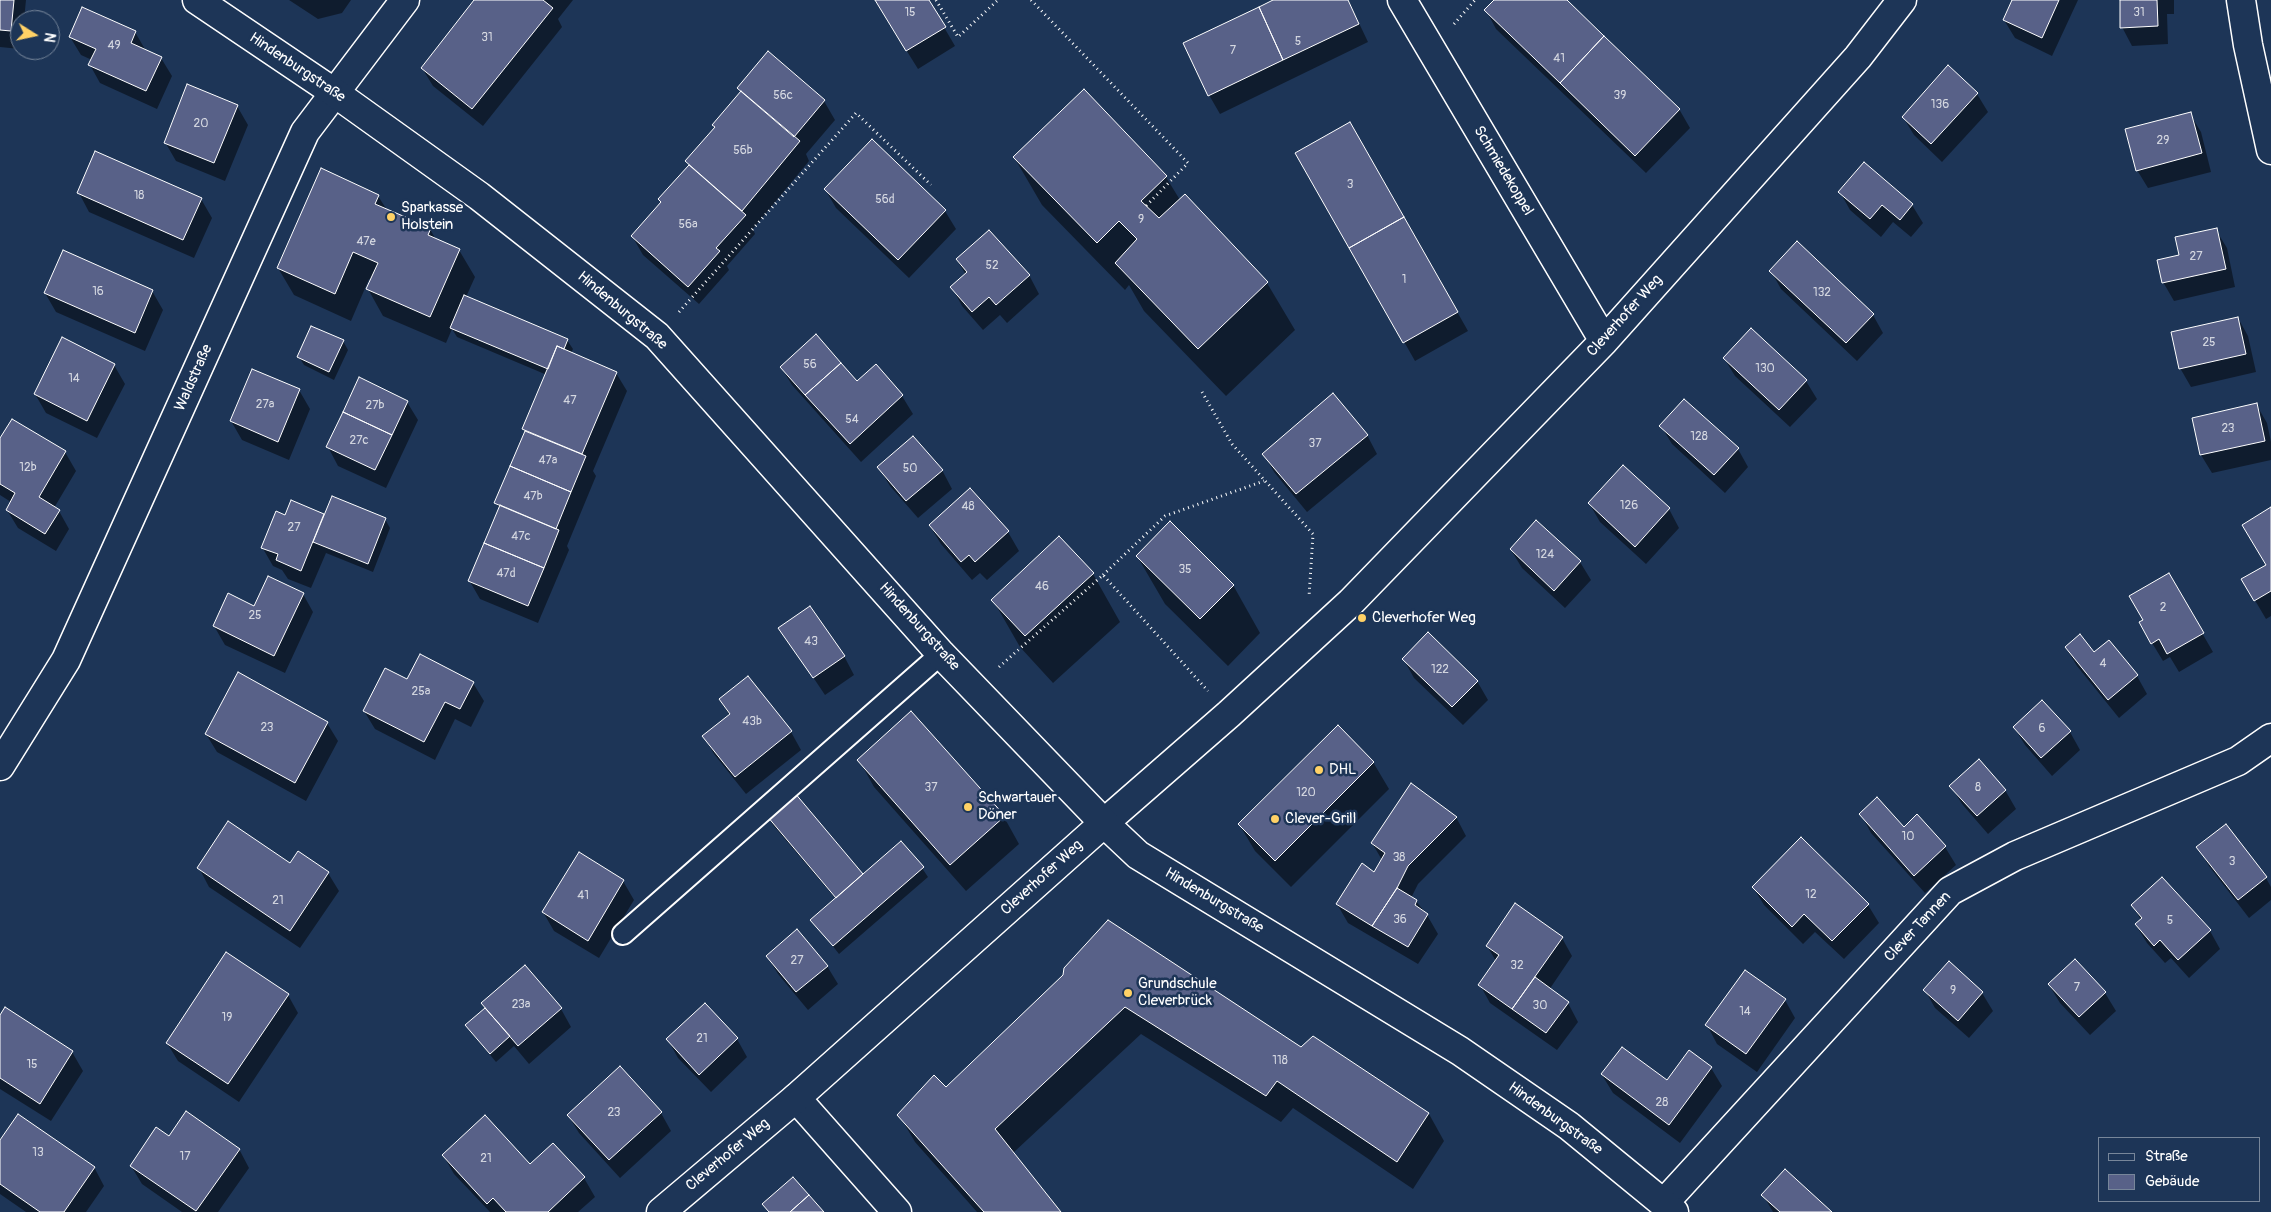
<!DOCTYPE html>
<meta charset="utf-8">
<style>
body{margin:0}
#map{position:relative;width:2271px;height:1212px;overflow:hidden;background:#1d3557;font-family:Pangolin,sans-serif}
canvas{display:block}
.legend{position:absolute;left:2098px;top:1137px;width:162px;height:65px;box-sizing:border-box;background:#1d3557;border:1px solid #77869a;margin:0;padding:6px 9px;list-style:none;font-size:15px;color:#fff}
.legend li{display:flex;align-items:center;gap:10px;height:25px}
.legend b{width:25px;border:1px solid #77869a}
.north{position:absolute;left:10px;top:10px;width:50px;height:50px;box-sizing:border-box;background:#1d3557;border:1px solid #77869a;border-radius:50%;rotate:100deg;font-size:14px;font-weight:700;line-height:20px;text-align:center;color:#fff}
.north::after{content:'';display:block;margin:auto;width:18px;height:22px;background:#ffd166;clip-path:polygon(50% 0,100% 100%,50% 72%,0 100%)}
</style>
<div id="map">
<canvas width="2271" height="1212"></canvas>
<ul class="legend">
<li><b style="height:6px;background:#1d3557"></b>Straße</li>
<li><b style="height:14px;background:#586188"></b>Gebäude</li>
</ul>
<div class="north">N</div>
</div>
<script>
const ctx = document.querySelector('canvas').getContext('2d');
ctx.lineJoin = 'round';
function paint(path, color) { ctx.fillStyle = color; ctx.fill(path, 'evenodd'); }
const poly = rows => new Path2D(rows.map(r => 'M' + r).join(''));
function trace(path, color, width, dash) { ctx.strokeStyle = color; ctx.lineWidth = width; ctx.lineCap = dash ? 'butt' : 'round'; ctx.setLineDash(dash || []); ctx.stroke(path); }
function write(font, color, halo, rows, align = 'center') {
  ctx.font = font + ' Pangolin,sans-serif'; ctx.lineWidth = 5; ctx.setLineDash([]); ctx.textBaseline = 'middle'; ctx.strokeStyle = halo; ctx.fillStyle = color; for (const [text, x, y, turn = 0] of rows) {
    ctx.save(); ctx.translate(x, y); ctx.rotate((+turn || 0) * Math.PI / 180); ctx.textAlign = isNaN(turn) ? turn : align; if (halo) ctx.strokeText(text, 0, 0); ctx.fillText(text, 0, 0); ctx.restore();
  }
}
paint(poly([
 [0,0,26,0,24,20,20,20,20,49,0,47],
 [289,0,351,0,342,13,318,19],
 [476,0,573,0,558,19,562,27,483,126,433,86,422,68],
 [875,0,928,0,955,46,918,69],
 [1276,0,1348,0,1368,42,1220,114,1209,95],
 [1495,0,1565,0,1679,109,1690,128,1646,173,1496,29,1486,10],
 [2013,0,2078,0,2052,56,2015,38,2004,20],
 [2121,0,2174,0,2174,14,2167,14,2168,44,2132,46,2122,27],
 [135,32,146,51,161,58,172,76,157,109,100,83,90,65,92,60,81,55,70,37],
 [768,53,824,101,835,120,806,154,809,161,753,229,755,234,727,266,729,270,699,304,643,255,632,236,662,203,690,166,687,161,715,129,713,125,741,92,739,88],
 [1084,90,1166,177,1180,200,1185,196,1267,283,1295,330,1226,396,1144,311,1129,285,1125,290,1042,205,1014,157],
 [1977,94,1988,112,1942,162,1914,135,1903,117],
 [237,106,248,125,225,181,176,161,165,142],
 [2190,114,2201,132,2211,172,2148,188,2137,170],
 [1350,123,1468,331,1415,361,1297,153],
 [872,141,945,211,956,229,909,278,836,208,825,189],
 [1840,192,1912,205,1923,223,1911,237,1893,222,1881,237,1850,210],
 [79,193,201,199,212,218,194,258,89,212],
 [378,196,387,210,430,229,436,240,459,250,475,277,466,297,567,340,573,349,571,353,616,373,627,391,593,471,596,476,567,546,569,550,538,623,480,599,469,580,500,509,496,503,526,433,524,429,547,375,457,337,452,329,446,343,383,316,368,289,372,280,369,279,351,321,294,295,278,268],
 [2216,230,2227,248,2235,287,2174,301,2163,282],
 [957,260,1029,275,1039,294,1007,323,1000,315,983,330,962,306,952,287,966,275],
 [1771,271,1873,315,1883,333,1857,361,1781,289],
 [152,291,163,310,145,351,56,312,45,293],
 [2238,318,2248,336,2256,372,2191,387,2180,368],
 [343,341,348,350,334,380,304,365,299,357],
 [1724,358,1806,381,1817,399,1790,427,1735,376],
 [114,365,125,384,97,438,46,413,35,394],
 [876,366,902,396,913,414,861,462,792,385,781,367,857,382],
 [252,370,299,390,310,409,289,460,242,440,231,421],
 [407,402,418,420,386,488,338,466,328,447],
 [2256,404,2267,423,2271,442,2271,460,2212,473,2201,455,2193,419],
 [1661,426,1738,449,1748,467,1725,493,1672,444],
 [1367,435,1377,454,1307,512,1274,472,1264,454],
 [0,440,65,452,76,471,54,508,59,511,69,529,56,551,18,528,7,510,11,502,0,495],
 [879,468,942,470,952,489,918,518,890,486],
 [970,490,1008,532,1019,551,987,580,980,573,972,580,941,544,930,526],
 [1589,503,1669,509,1679,528,1646,564,1600,522],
 [2271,509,2271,616,2266,619,2243,580,2267,565],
 [323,515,324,517,385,519,390,528,373,572,326,553,311,588,288,579,282,570,273,566,262,547,285,517],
 [1511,550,1580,562,1591,580,1565,608,1522,568],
 [1137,556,1233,585,1260,633,1228,666,1165,604],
 [1093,574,1120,622,1053,683,1020,647,993,600],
 [2168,574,2213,652,2179,672,2170,657,2163,661,2140,623,2145,621],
 [303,594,313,612,285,673,225,645,214,626,254,607],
 [780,628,844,656,854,675,825,695],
 [2066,648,2094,654,2137,676,2147,694,2119,718,2077,666],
 [1404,660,1477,681,1488,700,1463,725,1414,678],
 [748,678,791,732,801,750,746,794,714,754,704,736,730,716,720,700],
 [407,680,473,683,484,701,471,727,455,719,435,760,375,729,364,711],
 [2042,702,2070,732,2080,750,2052,776,2025,745,2014,727],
 [327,723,338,741,306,801,217,752,206,734],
 [859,760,1004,817,1019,844,966,891,874,787],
 [1373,762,1389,789,1291,887,1255,851,1239,824],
 [1951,786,2005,790,2016,809,1988,834,1962,804],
 [1861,814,1904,829,1917,816,1945,847,1956,865,1925,893,1871,833],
 [768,816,863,875,922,868,928,877,839,954,812,920,836,899,773,825],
 [1456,817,1466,836,1418,884,1411,898,1416,901,1427,915,1438,934,1418,964,1348,923,1337,904,1375,873,1382,860,1372,843],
 [2198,847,2266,878,2271,887,2271,900,2249,918,2209,866],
 [579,854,623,881,634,900,599,958,554,931,543,912],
 [291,865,328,873,339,891,300,948,209,887,199,868],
 [1753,887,1868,905,1879,923,1844,959,1815,932,1803,944,1764,905],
 [2133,906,2210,931,2220,949,2189,978,2171,958,2165,963,2147,943,2136,925,2141,920],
 [1562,938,1572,956,1549,990,1568,1003,1578,1022,1557,1050,1490,1003,1480,985,1496,961,1487,946],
 [767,956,827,966,838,984,808,1010,778,974],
 [1949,963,1982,993,1993,1011,1969,1038,1935,1008,1925,990],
 [1064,976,1301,1048,1313,1038,1429,1114,1444,1141,1413,1189,1293,1108,1281,1122,1141,1034,1013,1153,1060,1212,977,1212,915,1142,899,1115,946,1089],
 [2049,985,2105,993,2116,1011,2090,1035,2060,1003],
 [288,995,298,1013,239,1102,178,1061,167,1043],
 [1785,1000,1795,1018,1757,1072,1717,1044,1707,1025],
 [482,1003,561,1009,571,1027,529,1064,514,1046,496,1062,466,1026,485,1009],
 [0,1018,72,1052,83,1071,51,1121,0,1089],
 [737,1039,747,1057,711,1092,678,1058,668,1040],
 [1690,1052,1711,1068,1722,1086,1680,1143,1613,1093,1602,1075,1668,1082],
 [661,1113,671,1131,620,1178,579,1133,568,1115],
 [169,1137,239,1149,249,1168,218,1212,182,1212,142,1184,131,1166],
 [0,1142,94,1167,104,1186,86,1212,26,1212,0,1194],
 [553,1144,584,1178,595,1197,578,1212,490,1212,454,1174,443,1155,530,1166],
 [1763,1195,1830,1212,1773,1212]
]), '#0007');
const building = poly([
 [0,0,14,0,11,31,0,30,0,0],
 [474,0,543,0,553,8,472,109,421,68,474,0],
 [875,0,929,0,946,27,906,51,875,0],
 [1273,0,1348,0,1359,24,1283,60,1259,7,1273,0],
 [1494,0,1567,0,1604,36,1560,83,1484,10,1494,0],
 [2012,0,2059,0,2042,38,2003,20,2012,0],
 [2120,0,2157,0,2158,26,2120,28,2120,0],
 [82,7,136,31,131,43,162,57,146,91,88,65,96,49,69,37,82,7],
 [1259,7,1283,60,1208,96,1183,43,1259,7],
 [1604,36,1680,109,1635,156,1560,83,1604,36],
 [768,51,825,100,794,137,737,88,768,51],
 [1948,65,1978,93,1931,144,1902,117,1948,65],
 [187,84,238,105,214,163,164,143,187,84],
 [1084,89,1167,176,1141,201,1159,218,1185,194,1268,282,1198,349,1115,263,1137,239,1119,221,1097,243,1013,157,1084,89],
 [741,91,800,141,742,211,685,161,715,127,712,125,741,91],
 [2191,112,2202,153,2136,171,2125,129,2191,112],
 [1350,122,1404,217,1349,248,1295,153,1350,122],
 [872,139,946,210,898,260,824,189,872,139],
 [95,151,202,198,183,240,77,193,95,151],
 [1864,162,1913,204,1900,220,1882,205,1870,219,1838,192,1864,162],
 [689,165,746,215,716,248,720,251,688,287,631,236,661,202,658,199,689,165],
 [321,168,379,195,375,204,431,228,428,235,460,249,430,317,366,289,378,263,353,252,335,294,277,268,321,168],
 [1404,217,1458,312,1403,343,1349,248,1404,217],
 [2217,228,2226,269,2162,283,2157,260,2179,255,2175,237,2217,228],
 [989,230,1030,275,996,305,989,297,972,312,950,287,967,272,956,259,989,230],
 [1797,241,1874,314,1846,343,1769,271,1797,241],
 [63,250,153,290,135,333,44,293,63,250],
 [464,295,568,339,564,349,557,346,548,369,450,328,464,295],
 [2238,317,2246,354,2179,369,2171,332,2238,317],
 [311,326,344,340,329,372,297,357,311,326],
 [1751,328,1807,380,1779,410,1723,358,1751,328],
 [816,334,841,363,805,395,780,367,816,334],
 [62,337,115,364,87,421,34,394,62,337],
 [557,346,617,372,582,454,522,429,557,346],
 [841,363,857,381,876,364,903,395,850,444,805,395,841,363],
 [252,369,300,389,278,442,230,421,252,369],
 [359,377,408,401,392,435,343,412,359,377],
 [1333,393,1368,435,1296,494,1262,454,1333,393],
 [1684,399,1739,448,1714,475,1659,426,1684,399],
 [2257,403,2265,441,2200,455,2192,418,2257,403],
 [343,412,392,435,375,470,326,447,343,412],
 [12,419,66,451,39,497,60,510,45,534,6,510,15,493,0,484,0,438,12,419],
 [525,431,586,456,571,492,510,466,525,431],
 [913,436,943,470,906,501,877,467,913,436],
 [1623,465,1670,508,1635,547,1588,503,1623,465],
 [510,466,571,492,556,529,494,503,510,466],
 [970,488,1009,531,975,562,969,555,961,562,929,525,970,488],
 [332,496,386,518,368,564,313,542,332,496],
 [291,500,324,514,301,571,276,560,278,554,261,548,276,511,285,515,291,500],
 [500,505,559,530,544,568,484,543,500,505],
 [2271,507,2271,591,2254,601,2241,579,2266,565,2242,525,2271,507],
 [1536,520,1581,561,1554,591,1510,549,1536,520],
 [1170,521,1234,585,1200,619,1136,556,1170,521],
 [1059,536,1094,573,1025,636,991,600,1059,536],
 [484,543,544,568,528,606,468,581,484,543],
 [2169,573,2204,633,2167,654,2159,639,2151,644,2139,622,2143,620,2129,596,2169,573],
 [268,576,304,593,274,656,213,626,228,593,254,606,268,576],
 [810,606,845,656,813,678,778,628,810,606],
 [1428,632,1478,681,1452,707,1402,659,1428,632],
 [2080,634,2094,652,2109,640,2138,675,2108,700,2065,647,2080,634],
 [420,654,474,682,460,709,445,702,424,742,363,711,385,668,407,679,420,654],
 [238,672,328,722,295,783,205,734,238,672],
 [748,676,792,731,735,777,702,736,730,714,719,699,748,676],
 [2042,700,2071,731,2041,758,2013,727,2042,700],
 [911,711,1005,816,950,865,857,760,911,711],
 [1338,725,1374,762,1275,861,1238,824,1338,725],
 [1979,759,2006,790,1977,816,1949,786,1979,759],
 [1411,783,1457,817,1408,866,1397,888,1372,926,1336,904,1362,863,1374,872,1385,853,1371,843,1411,783],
 [794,792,863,874,836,898,767,816,794,792],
 [1877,797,1904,827,1917,814,1946,846,1914,876,1859,814,1877,797],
 [228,821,290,863,298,851,329,872,290,931,197,868,228,821],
 [2226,824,2267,877,2238,900,2196,847,2226,824],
 [1801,837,1869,904,1832,941,1804,914,1792,927,1752,887,1801,837],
 [901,841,924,867,833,946,810,920,901,841],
 [579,852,624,880,588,941,542,912,579,852],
 [2162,877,2211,930,2178,960,2160,940,2154,946,2135,924,2142,918,2131,905,2162,877],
 [1397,888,1417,900,1415,905,1428,914,1408,947,1372,926,1397,888],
 [1515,903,1563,937,1512,1009,1478,985,1499,955,1486,946,1515,903],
 [1108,920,1301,1047,1313,1036,1429,1113,1397,1162,1277,1081,1266,1096,1125,1007,995,1129,1061,1212,984,1212,897,1115,934,1075,946,1087,1063,975,1064,968,1108,920],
 [797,929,828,966,796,992,766,956,797,929],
 [226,952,289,994,228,1084,166,1043,226,952],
 [2075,959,2106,992,2079,1017,2048,984,2075,959],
 [1949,961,1983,992,1958,1021,1923,990,1949,961],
 [525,965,562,1008,518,1046,481,1003,525,965],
 [1745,970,1786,999,1746,1054,1705,1025,1745,970],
 [1535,977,1569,1002,1546,1033,1512,1009,1535,977],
 [705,1003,738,1038,699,1075,666,1039,705,1003],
 [5,1007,73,1051,40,1104,0,1078,0,1015,5,1007],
 [485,1008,510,1036,490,1054,465,1025,485,1008],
 [1622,1047,1667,1080,1689,1050,1712,1067,1669,1125,1601,1074,1622,1047],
 [620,1066,662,1112,609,1160,567,1115,620,1066],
 [186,1111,240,1149,196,1211,130,1166,156,1127,169,1136,186,1111],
 [18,1114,95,1167,64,1212,40,1212,0,1184,0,1140,18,1114],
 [485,1115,530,1164,553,1143,585,1177,548,1212,506,1212,493,1198,487,1204,442,1155,485,1115],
 [1785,1169,1832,1212,1780,1212,1761,1195,1785,1169],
 [793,1177,809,1195,790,1212,769,1212,762,1204,793,1177],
 [809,1195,824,1212,790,1212,809,1195]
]);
paint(building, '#586188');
trace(building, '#fff', 1);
const service = poly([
 [623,934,941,654]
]);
const minor = poly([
 [1402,0,1604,341],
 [2241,0,2248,45,2271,150],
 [0,766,66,660,305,132,405,0],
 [1104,823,1229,714,1351,602,1604,341,1858,57,1902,0],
 [796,1098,897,1212],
 [1664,1203,1950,891,2015,856,2238,761,2271,738]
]);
const tertiary = poly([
 [197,0,335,93,479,196,657,336,941,654,1104,823,1138,855,1460,1051,1569,1126,1674,1212],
 [661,1212,796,1098,1104,823]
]);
trace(service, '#fff', 24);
trace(minor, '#fff', 31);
trace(tertiary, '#fff', 31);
trace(poly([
 [936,0,958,37,998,0],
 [1031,0,1188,163,1146,206],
 [1454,24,1475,0],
 [679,312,856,113,931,185],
 [1202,392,1232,444,1313,534,1309,597],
 [1103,575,1165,516,1264,481],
 [999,667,1103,575,1208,691]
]), '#fff', 3, [1, 4]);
trace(service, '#1d3557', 20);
trace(minor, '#1d3557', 28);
trace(tertiary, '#1d3557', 28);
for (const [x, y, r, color] of [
 [391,217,5,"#ffd166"],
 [1362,618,5,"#ffd166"],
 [1319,770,5,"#ffd166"],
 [968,807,5,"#ffd166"],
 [1275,819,5,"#ffd166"],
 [1128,993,5,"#ffd166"]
]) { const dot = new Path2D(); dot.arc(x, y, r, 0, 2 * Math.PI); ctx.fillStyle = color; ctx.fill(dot); trace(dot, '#1d3557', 2); }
write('12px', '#d5d8e1', null, [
 ["15",910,13],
 ["31",2139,13],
 ["31",487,38],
 ["5",1298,42],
 ["49",114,46],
 ["7",1233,51],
 ["41",1559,59],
 ["56c",783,96],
 ["39",1620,96],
 ["136",1940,105],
 ["20",201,124],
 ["29",2163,141],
 ["56b",743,151],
 ["3",1350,185],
 ["18",139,196],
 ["56d",885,200],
 ["9",1141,220],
 ["56a",688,225],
 ["47e",366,242],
 ["27",2196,257],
 ["52",992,266],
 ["1",1404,280],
 ["16",98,292],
 ["132",1822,293],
 ["25",2209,343],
 ["56",810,365],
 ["130",1765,369],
 ["14",74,379],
 ["47",570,401],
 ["27a",265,405],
 ["27b",375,406],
 ["54",852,420],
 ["23",2228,429],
 ["128",1699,437],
 ["27c",359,441],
 ["37",1315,444],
 ["47a",548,461],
 ["12b",28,468],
 ["50",910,469],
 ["47b",533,497],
 ["126",1629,506],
 ["48",968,507],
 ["27",294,528],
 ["47c",521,537],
 ["124",1545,555],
 ["35",1185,570],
 ["47d",506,574],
 ["46",1042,587],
 ["2",2163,608],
 ["25",255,616],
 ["43",811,642],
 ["4",2103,664],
 ["122",1440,670],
 ["25a",421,692],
 ["43b",752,722],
 ["23",267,728],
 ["6",2042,729],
 ["37",931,788],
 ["8",1978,788],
 ["120",1306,793],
 ["10",1908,837],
 ["38",1399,858],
 ["3",2232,862],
 ["12",1811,895],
 ["41",583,896],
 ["21",278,901],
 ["36",1400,920],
 ["5",2170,921],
 ["27",797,961],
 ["32",1517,966],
 ["7",2077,988],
 ["9",1953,991],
 ["23a",521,1005],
 ["30",1540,1006],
 ["14",1745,1012],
 ["19",227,1018],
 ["21",702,1039],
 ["118",1280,1061],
 ["15",32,1065],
 ["28",1662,1103],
 ["23",614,1113],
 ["13",38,1153],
 ["17",185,1157],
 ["21",486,1159]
]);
write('15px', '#fff', '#1d3557', [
 ["Hindenburgstraße",297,68,34],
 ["Schmiedekoppel",1503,171,59],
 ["Hindenburgstraße",622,311,40],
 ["Cleverhofer Weg",1625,316,-48],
 ["Waldstraße",194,378,-66],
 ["Hindenburgstraße",919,627,48],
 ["Cleverhofer Weg",1042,878,-42],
 ["Hindenburgstraße",1214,901,31],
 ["Clever Tannen",1918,927,-47],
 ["Hindenburgstraße",1555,1119,36],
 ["Cleverhofer Weg",728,1155,-40]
]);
write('15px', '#fff', '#1d3557', [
 ["Sparkasse",401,208],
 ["Holstein",401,225],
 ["Cleverhofer Weg",1372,618],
 ["DHL",1329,770],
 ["Schwartauer",978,798],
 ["Döner",978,815],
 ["Clever-Grill",1285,819],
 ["Grundschule",1138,984],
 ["Cleverbrück",1138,1001]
], 'left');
</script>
